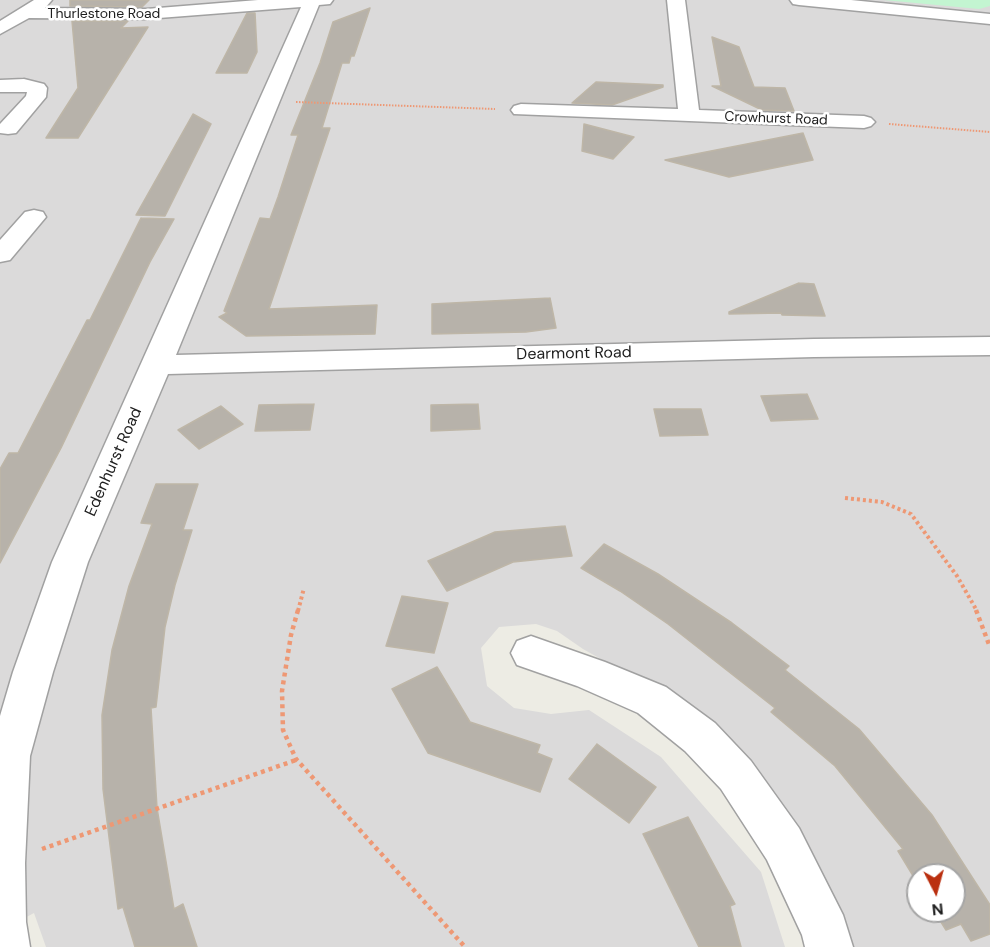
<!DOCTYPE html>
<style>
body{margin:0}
#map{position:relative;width:990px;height:947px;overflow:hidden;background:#edece4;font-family:"DM Sans",sans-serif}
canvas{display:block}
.north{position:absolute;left:906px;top:863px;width:60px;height:60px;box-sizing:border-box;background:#fff;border:2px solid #a5a5a5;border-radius:50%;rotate:174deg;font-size:16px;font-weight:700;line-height:24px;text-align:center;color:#1d1d1d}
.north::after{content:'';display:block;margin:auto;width:21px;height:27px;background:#ba3010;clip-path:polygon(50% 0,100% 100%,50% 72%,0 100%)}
</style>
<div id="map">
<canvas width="990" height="947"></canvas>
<div class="north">N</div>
</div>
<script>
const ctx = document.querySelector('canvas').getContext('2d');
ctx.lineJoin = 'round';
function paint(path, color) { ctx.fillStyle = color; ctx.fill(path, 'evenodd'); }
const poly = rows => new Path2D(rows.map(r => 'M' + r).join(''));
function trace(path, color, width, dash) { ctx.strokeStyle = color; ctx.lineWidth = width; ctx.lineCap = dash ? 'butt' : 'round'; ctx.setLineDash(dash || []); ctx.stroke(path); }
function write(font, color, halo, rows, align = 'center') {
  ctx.font = font + ' "DM Sans",sans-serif'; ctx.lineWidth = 5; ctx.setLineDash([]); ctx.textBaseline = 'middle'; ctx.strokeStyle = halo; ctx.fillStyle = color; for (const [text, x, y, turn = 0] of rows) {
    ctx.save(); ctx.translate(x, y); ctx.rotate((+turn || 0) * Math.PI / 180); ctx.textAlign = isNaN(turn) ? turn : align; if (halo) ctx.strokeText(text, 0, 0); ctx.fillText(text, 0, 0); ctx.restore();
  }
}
paint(poly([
 [0,0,990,0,990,947,845,947,703,716,583,649,557,631,536,624,499,627,481,648,487,686,514,708,551,714,589,710,661,757,761,872,785,947,46,947,34,913,0,931],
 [918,875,954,875,954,911,918,911]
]), '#dbdada');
paint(poly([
 [884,0,990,0,990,6,979,9]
]), '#c3f5d1');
const building = poly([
 [70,0,149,0,142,7,70,6,70,0],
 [370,8,354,56,351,56,349,63,342,63,322,128,330,128,269,309,377,305,375,334,246,336,219,317,227,313,224,311,260,218,270,219,278,197,298,135,291,135,320,63,333,22,370,8],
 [247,13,255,13,257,52,247,73,216,73,247,13],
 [72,21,128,21,121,28,148,27,78,138,46,138,78,88,72,21],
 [712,37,739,47,754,87,785,88,794,111,762,110,712,86,721,86,712,37],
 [596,82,663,85,663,87,612,105,572,103,596,82],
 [193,114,211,124,165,216,136,215,193,114],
 [584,124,634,137,613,159,582,151,584,124],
 [803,133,813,160,729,177,665,160,803,133],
 [141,218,174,219,150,262,61,448,0,563,0,469,9,453,18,453,87,320,90,320,141,218],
 [799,283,814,284,825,316,782,315,781,313,729,314,729,312,799,283],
 [550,298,556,328,526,332,432,334,432,304,550,298],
 [807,394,818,419,771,421,761,396,807,394],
 [314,404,310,430,255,431,259,405,314,404],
 [478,404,480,429,431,431,431,405,478,404],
 [221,406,243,424,199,449,178,430,221,406],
 [654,409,701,409,708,435,660,436,654,409],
 [156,484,198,484,183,530,192,530,175,585,165,627,156,707,151,708,157,808,174,909,183,904,197,947,135,947,123,907,118,909,103,789,102,715,112,650,129,586,152,524,141,523,156,484],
 [565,526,572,556,513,562,447,591,428,561,495,532,565,526],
 [604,544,658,574,732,623,789,666,785,670,859,729,932,815,990,905,990,934,971,941,961,924,946,930,934,911,954,911,954,875,918,875,918,884,898,851,903,849,835,766,771,712,775,708,668,624,620,591,581,568,604,544],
 [402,596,448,603,434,653,386,646,402,596],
 [437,667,470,722,540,745,537,753,552,759,540,792,428,753,392,689,437,667],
 [597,744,656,787,629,823,569,779,597,744],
 [688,817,735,904,730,906,741,947,699,947,643,834,688,817]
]);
paint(building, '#b7b2aa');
trace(building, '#beb6a7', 1.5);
const minor = poly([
 [34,0,52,0,45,8,146,9,258,0,333,0,330,4,319,5,176,355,814,339,990,337,990,355,814,357,168,374,88,562,53,672,30,756,25,863,26,922,30,947,0,947,0,716,13,672,52,562,301,7,146,19,29,18,0,34,0,21,34,0],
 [667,0,685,0,699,110,864,116,871,118,875,122,871,126,864,128,514,114,511,110,514,106,521,104,678,109,667,0],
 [790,0,851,0,990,14,990,24,799,5,793,4,790,0],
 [24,79,44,84,47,88,46,97,16,133,8,134,0,133,0,124,26,96,27,92,0,92,0,80,24,79],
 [34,210,43,212,46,217,10,260,0,262,0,240,25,212,34,210],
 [531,636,605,662,666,687,715,723,751,761,799,828,843,915,853,947,805,947,802,935,767,860,721,789,685,751,638,713,577,686,517,665,511,653,517,641,531,636]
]);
trace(minor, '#a1a1a1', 3);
trace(poly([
 [296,102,495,109],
 [889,124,990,132]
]), '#ee9874', 2, [1.5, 1.5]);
trace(poly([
 [845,498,882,502,911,514,957,576,977,611],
 [298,611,304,588]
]), '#ee9874', 4, [3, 3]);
trace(poly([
 [298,610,291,635,282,691,283,730,296,759,465,947],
 [976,610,990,647],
 [42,849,296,760]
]), '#ee9874', 4.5, [4, 4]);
paint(minor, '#fff');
write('14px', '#1d1d1d', '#fff', [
 ["Thurlestone Road",104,14],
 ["Crowhurst Road",776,119,2]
]);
write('16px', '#1d1d1d', '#fff', [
 ["Dearmont Road",574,354,-1],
 ["Edenhurst Road",114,462,-66]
]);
</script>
